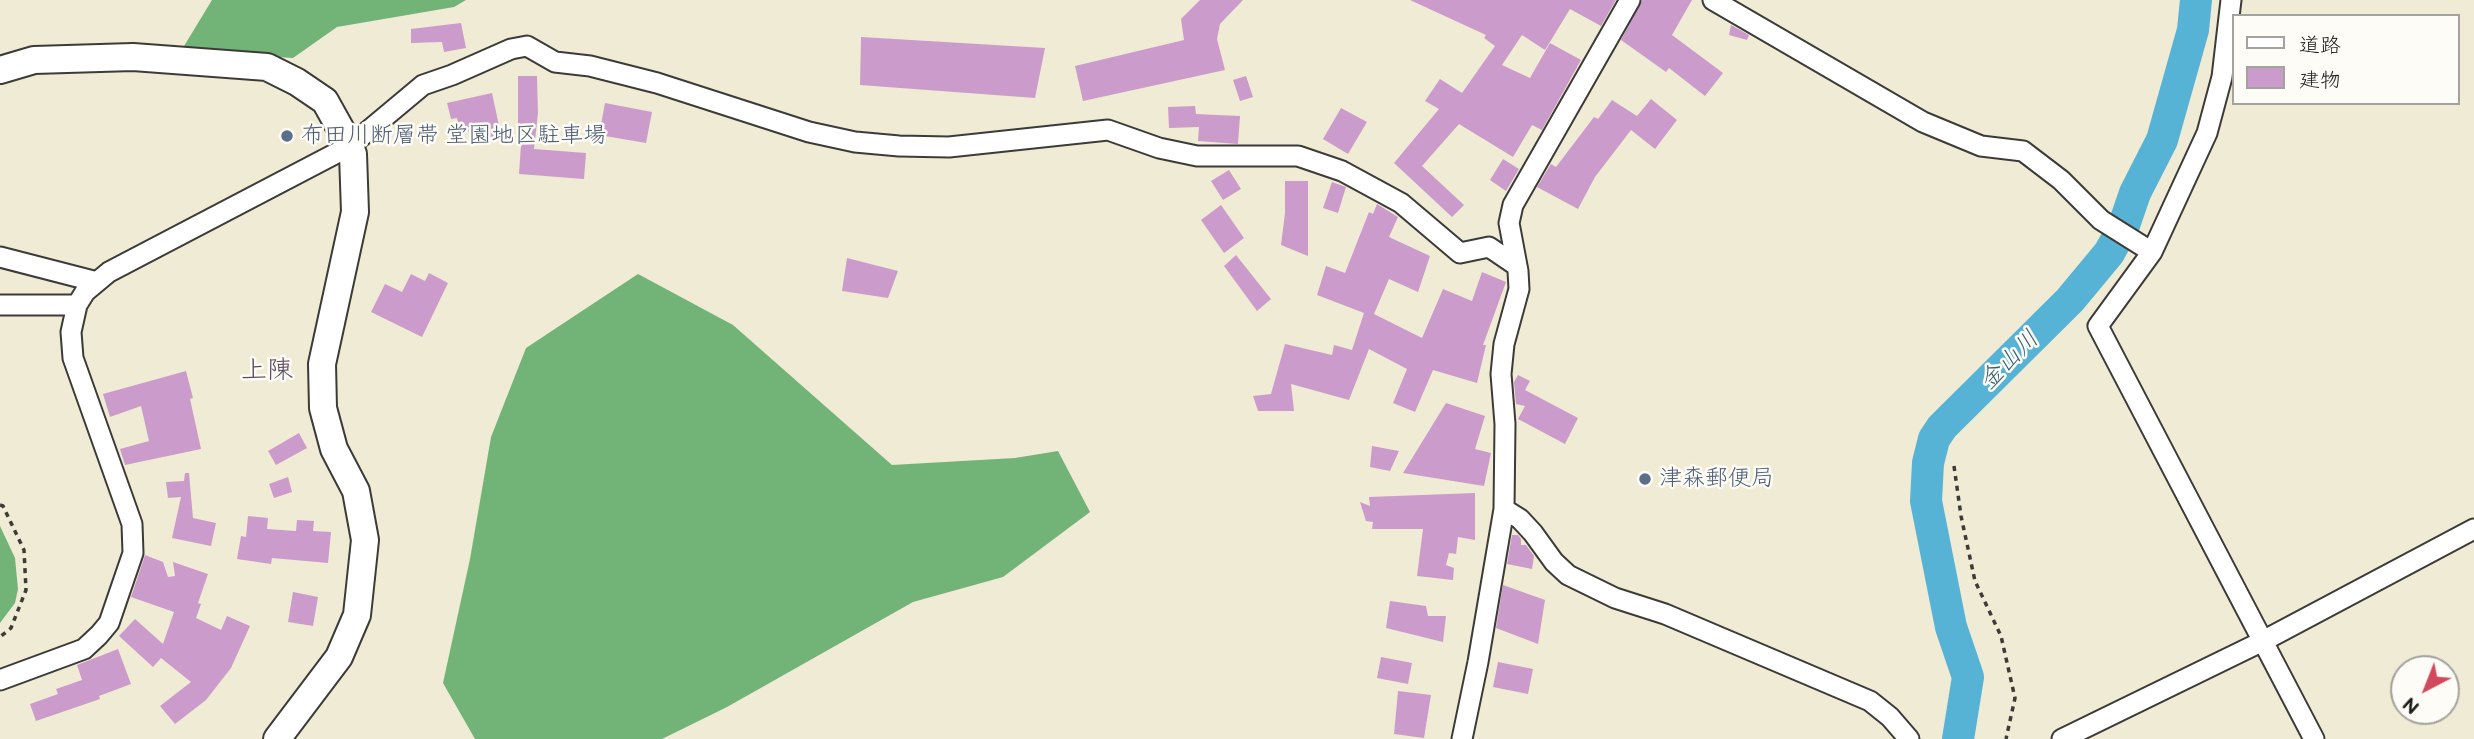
<!DOCTYPE html>
<meta charset="utf-8">
<style>
body{margin:0}
#map{position:relative;width:2474px;height:739px;overflow:hidden;background:#f0ebd4;font-family:"Balsamiq Sans","Klee One",sans-serif}
canvas{display:block}
.legend{position:absolute;left:2232px;top:14px;width:228px;height:91px;box-sizing:border-box;background:#fdfcf7;border:2px solid #a3a29f;margin:0;padding:9px 12px;list-style:none;font-size:21px;color:#1c1c1c}
.legend li{display:flex;align-items:center;gap:14px;height:35px}
.legend b{width:35px;border:2px solid #a3a29f}
.north{position:absolute;left:2390px;top:655px;width:70px;height:70px;box-sizing:border-box;background:#fdfcf7;border:2px solid #a3a29f;border-radius:50%;rotate:222deg;font-size:19px;font-weight:700;line-height:28px;text-align:center;color:#1c1c1c}
.north::after{content:'';display:block;margin:auto;width:24px;height:32px;background:#d1495b;clip-path:polygon(50% 0,100% 100%,50% 72%,0 100%)}
</style>
<div id="map">
<canvas width="2474" height="739"></canvas>
<ul class="legend">
<li><b style="height:9px;background:#fff"></b>道路</li>
<li><b style="height:19px;background:#cb9ccb"></b>建物</li>
</ul>
<div class="north">N</div>
</div>
<script>
const ctx = document.querySelector('canvas').getContext('2d');
ctx.lineJoin = 'round';
function paint(path, color) { ctx.fillStyle = color; ctx.fill(path, 'evenodd'); }
const poly = rows => new Path2D(rows.map(r => 'M' + r).join(''));
function trace(path, color, width, dash) { ctx.strokeStyle = color; ctx.lineWidth = width; ctx.lineCap = dash ? 'butt' : 'round'; ctx.setLineDash(dash || []); ctx.stroke(path); }
function write(font, color, halo, rows, align = 'center') {
  ctx.font = font + ' "Balsamiq Sans","Klee One",sans-serif'; ctx.lineWidth = 5; ctx.setLineDash([]); ctx.textBaseline = 'middle'; ctx.strokeStyle = halo; ctx.fillStyle = color; for (const [text, x, y, turn = 0] of rows) {
    ctx.save(); ctx.translate(x, y); ctx.rotate((+turn || 0) * Math.PI / 180); ctx.textAlign = isNaN(turn) ? turn : align; if (halo) ctx.strokeText(text, 0, 0); ctx.fillText(text, 0, 0); ctx.restore();
  }
}
paint(poly([
 [212,0,466,0,454,7,337,27,293,58,181,51],
 [638,274,733,325,892,465,1015,458,1058,451,1090,512,1003,577,913,602,727,707,662,739,475,739,443,683,470,559,491,437,526,348],
 [0,526,15,558,18,589,15,603,0,623]
]), '#72b377');
trace(poly([
 [1958,739,1968,677,1951,627,1926,501,1928,463,1934,439,1942,427,2070,300,2109,253,2123,228,2135,193,2162,140,2193,30,2196,0]
]), '#57b3d5', 32);
paint(poly([
 [1200,0,1243,0,1220,24,1217,39,1225,70,1083,101,1075,66,1184,40,1181,19],
 [1410,0,1616,0,1601,26,1570,9,1545,50,1522,35,1502,65,1530,78,1550,43,1581,60,1542,130,1532,125,1513,157,1459,124,1422,166,1464,205,1452,217,1394,163,1439,109,1425,101,1440,79,1462,93,1495,46,1484,38,1486,35],
 [1642,0,1692,0,1672,35,1723,73,1705,96,1669,68,1666,72,1621,40],
 [461,23,466,48,444,52,442,42,411,43,411,29],
 [1731,25,1749,35,1747,40,1729,35],
 [861,37,1045,48,1035,98,860,85],
 [518,76,537,76,538,113,534,149,586,153,584,179,519,174,522,130,518,131],
 [1246,76,1253,97,1240,101,1233,80],
 [492,93,501,135,482,140,479,129,460,133,457,118,451,119,447,103],
 [1651,99,1677,120,1655,149,1631,130,1595,177,1578,209,1537,187,1551,164,1556,167,1594,117,1598,119,1612,100,1637,116],
 [605,103,652,112,646,143,599,135],
 [1195,106,1196,114,1240,116,1238,144,1198,141,1199,127,1169,128,1168,107],
 [1341,108,1367,122,1348,154,1323,139],
 [1503,159,1519,169,1506,191,1490,180],
 [1229,170,1241,189,1223,200,1211,181],
 [1285,181,1308,181,1308,256,1281,245,1285,213],
 [1332,182,1346,187,1338,213,1323,208],
 [1377,204,1398,217,1389,237,1430,256,1418,292,1389,279,1374,314,1422,338,1443,289,1472,301,1482,272,1506,282,1483,345,1486,345,1477,383,1433,370,1415,412,1393,403,1407,369,1369,349,1349,400,1291,384,1294,411,1258,411,1253,396,1271,394,1285,344,1332,355,1334,345,1352,350,1364,313,1317,295,1326,266,1345,273,1369,212,1373,214],
 [1221,205,1244,238,1224,253,1201,220],
 [1236,255,1271,299,1257,311,1224,266],
 [847,258,898,271,888,298,842,291],
 [429,273,448,283,422,337,371,312,385,284,402,292,411,274,425,281],
 [186,371,193,398,190,399,201,449,125,465,120,449,149,441,141,406,110,417,103,394],
 [1518,375,1530,381,1525,390,1578,418,1565,444,1518,419,1525,406,1516,404,1514,382],
 [1446,403,1485,416,1475,449,1491,453,1484,486,1403,473],
 [299,433,307,448,276,465,268,451],
 [1372,446,1399,451,1390,471,1370,467],
 [185,473,189,473,193,518,216,523,211,546,172,538,181,497,168,498,166,482,184,481],
 [288,477,292,492,274,498,269,484],
 [1475,493,1475,540,1458,537,1456,554,1449,553,1446,565,1454,568,1453,580,1417,576,1423,529,1372,529,1373,522,1366,521,1360,502,1370,506,1369,497],
 [248,516,268,518,267,529,296,531,297,520,314,521,313,531,331,532,328,563,272,558,271,564,237,559,241,536,246,537],
 [1512,535,1518,535,1521,539,1521,545,1526,545,1534,556,1532,569,1507,564],
 [145,555,163,562,168,577,175,576,173,562,208,574,198,603,201,604,196,618,221,630,227,616,250,626,231,668,206,700,175,724,160,706,191,682,161,658,153,667,119,636,135,619,163,644,174,612,131,597],
 [1503,585,1545,600,1538,644,1496,628],
 [293,592,318,597,313,626,288,622],
 [1390,601,1426,606,1428,616,1446,616,1443,642,1386,628],
 [118,649,131,684,99,696,100,699,36,721,30,704,58,694,56,689,82,680,77,665],
 [1381,657,1412,663,1408,684,1377,678],
 [1498,662,1533,669,1528,694,1493,687],
 [1398,691,1431,695,1424,738,1394,734]
]), '#cb9ccb');
const street = poly([
 [1713,0,1923,122,1981,146,2023,151,2061,180,2101,220,2152,252],
 [2231,0,2222,77,2207,133,2152,252,2098,326,2314,739],
 [0,257,97,282],
 [0,305,77,305],
 [1504,509,1520,519,1533,533,1554,562,1568,575,1615,598,1665,614,1870,701,1890,717,1909,739],
 [0,680,84,649,99,635,109,623,133,553,132,524,73,358,71,332,77,305,85,292,109,272,350,146,423,85,452,75,511,49,527,46,555,62,590,66,657,83,809,132,855,142,899,146,949,147,1108,130,1159,148,1197,156,1298,156,1342,171,1401,203,1460,253,1489,247,1517,266],
 [1462,739,1478,662,1504,509,1505,424,1501,374,1504,344,1519,289,1518,271,1509,223,1513,205,1630,0],
 [2062,739,2263,641,2474,529]
]);
const secondary = poly([
 [0,70,34,60,133,57,267,67,297,82,325,101,350,146,353,154,355,212,322,364,323,408,334,449,356,491,365,540,357,615,339,657,277,739]
]);
trace(street, '#3c3b38', 23);
trace(secondary, '#3c3b38', 30);
trace(poly([
 [1954,466,1961,516,1975,581,2001,636,2015,698,2006,739],
 [0,505,3,506,24,550,26,590,11,628,0,637]
]), '#3c3b38', 3.5, [5, 5]);
trace(street, '#fff', 19);
trace(secondary, '#fff', 26);
for (const [x, y, r, color] of [
 [287,136,7,"#5c6f8a"],
 [1645,479,7,"#5c6f8a"]
]) { const dot = new Path2D(); dot.arc(x, y, r, 0, 2 * Math.PI); ctx.fillStyle = color; ctx.fill(dot); trace(dot, '#fdfcf7', 2.5); }
write('23px', '#4e5e75', '#fdfcf7', [
 ["布田川断層帯 堂園地区駐車場",301,136],
 ["津森郵便局",1659,479]
], 'left');
write('italic 24px', '#37606f', '#fdfcf7', [
 ["金山川",2010,361,-45]
]);
write('26px', '#594959', '#fdfcf7', [
 ["上陳",267,371]
]);
</script>
